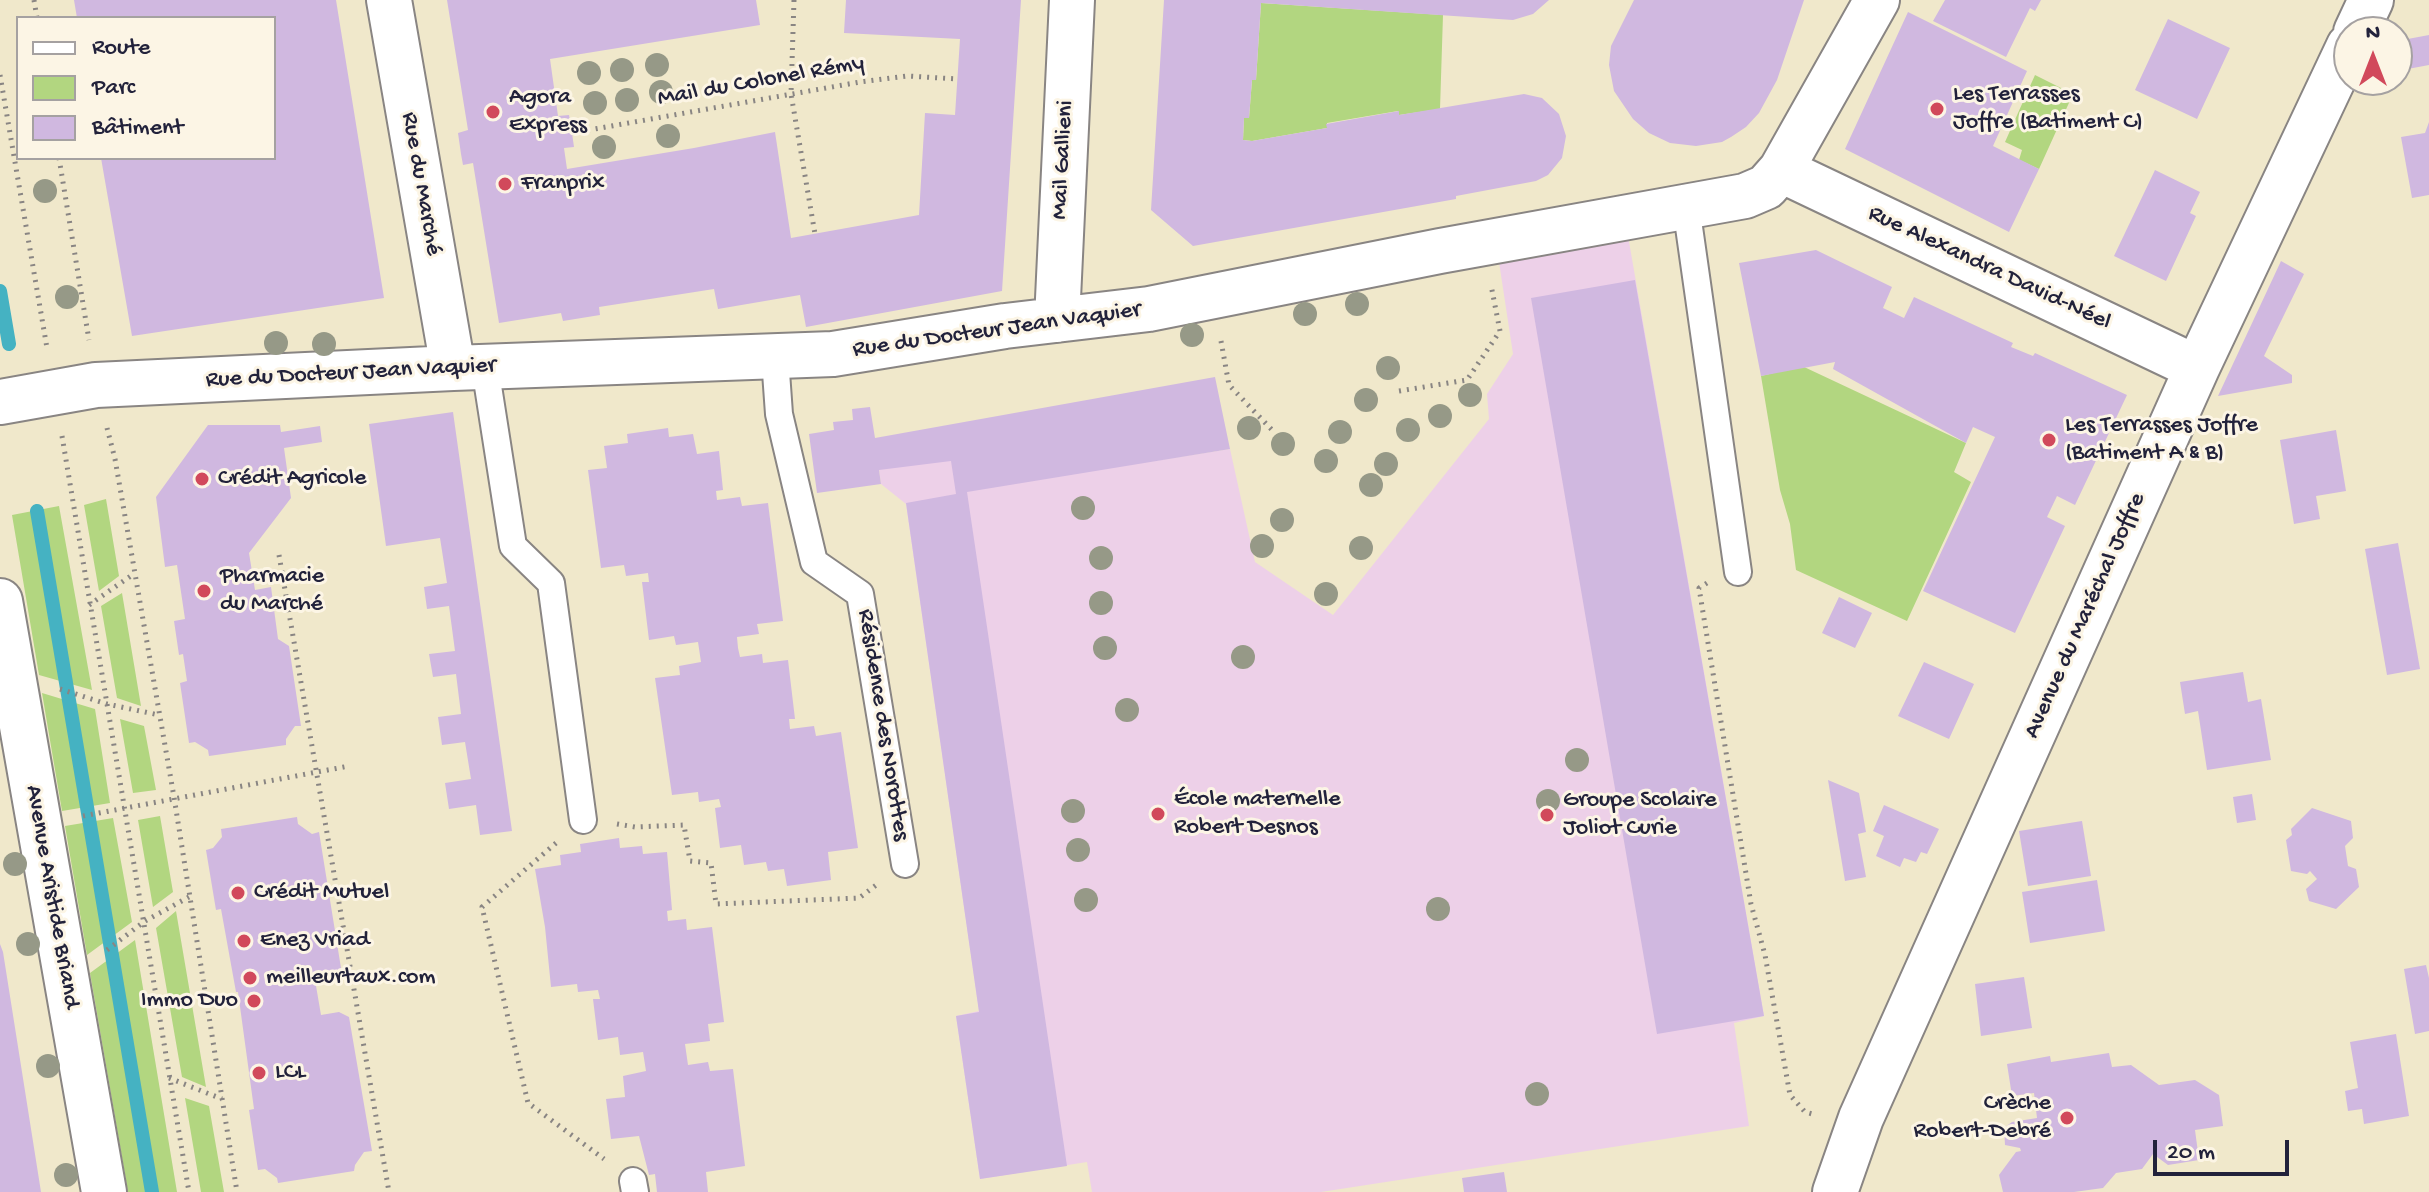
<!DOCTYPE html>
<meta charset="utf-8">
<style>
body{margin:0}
#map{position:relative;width:2429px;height:1192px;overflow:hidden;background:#f0e8cb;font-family:"Gochi Hand",sans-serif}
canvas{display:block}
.legend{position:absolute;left:16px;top:16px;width:260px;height:144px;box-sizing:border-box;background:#fcf5e5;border:2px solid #a5a1a1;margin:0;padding:10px 14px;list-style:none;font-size:24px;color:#22223b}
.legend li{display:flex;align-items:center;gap:16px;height:40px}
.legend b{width:40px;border:2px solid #a5a1a1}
.north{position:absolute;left:2333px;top:16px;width:80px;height:80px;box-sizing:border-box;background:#fcf5e5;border:2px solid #a5a1a1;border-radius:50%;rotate:0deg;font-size:22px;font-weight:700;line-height:32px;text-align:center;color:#22223b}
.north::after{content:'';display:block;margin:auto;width:28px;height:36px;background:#d1495b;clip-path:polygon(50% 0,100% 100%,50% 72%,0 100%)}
.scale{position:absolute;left:2153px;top:1140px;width:136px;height:36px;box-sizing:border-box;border:4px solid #22223b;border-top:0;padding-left:10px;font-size:24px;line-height:28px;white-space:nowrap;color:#22223b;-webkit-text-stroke:6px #fcf5e5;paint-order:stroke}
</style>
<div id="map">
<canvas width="2429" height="1192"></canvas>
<ul class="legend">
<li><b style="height:10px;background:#fff"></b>Route</li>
<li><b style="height:22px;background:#b2d680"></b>Parc</li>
<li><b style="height:22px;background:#d0b8e0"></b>Bâtiment</li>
</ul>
<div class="north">N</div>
<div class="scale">20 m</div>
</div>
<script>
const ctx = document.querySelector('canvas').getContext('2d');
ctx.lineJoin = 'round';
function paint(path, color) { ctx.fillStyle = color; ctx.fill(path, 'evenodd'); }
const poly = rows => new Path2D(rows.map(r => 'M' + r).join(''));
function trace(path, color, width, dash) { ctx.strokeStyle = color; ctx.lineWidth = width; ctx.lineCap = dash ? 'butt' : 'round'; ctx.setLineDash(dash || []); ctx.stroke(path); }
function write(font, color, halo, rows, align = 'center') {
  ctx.font = font + ' "Gochi Hand",sans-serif'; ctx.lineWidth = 6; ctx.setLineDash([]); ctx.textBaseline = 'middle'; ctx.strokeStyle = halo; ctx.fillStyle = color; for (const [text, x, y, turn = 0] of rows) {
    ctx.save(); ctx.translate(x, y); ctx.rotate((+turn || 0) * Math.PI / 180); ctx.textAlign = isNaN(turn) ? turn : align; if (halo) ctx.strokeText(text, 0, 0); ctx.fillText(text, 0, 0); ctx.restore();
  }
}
paint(poly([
 [1628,236,1764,1016,1734,1023,1749,1126,1321,1192,1092,1192,1087,1162,980,1179,956,1016,979,1011,906,504,881,484,875,438,1134,464,1230,449,1255,562,1333,615,1489,419,1487,394,1513,354,1499,262]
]), '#edd0e8');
paint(poly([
 [1261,3,1443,15,1440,109,1399,115,1398,111,1327,123,1327,128,1252,141,1243,140,1244,118,1249,118,1252,80,1256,80],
 [2035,75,2073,94,2039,169,2019,160,2022,150,2005,142],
 [1802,366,1966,443,1954,472,1971,482,1907,621,1796,570,1790,524,1780,490,1761,376],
 [106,499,119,576,99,591,84,505],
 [59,506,92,690,39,675,12,515],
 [122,593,141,706,117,698,101,606],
 [42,693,95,709,110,803,62,811],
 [120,719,144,726,156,790,133,793],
 [160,816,173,892,153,907,138,820],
 [113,818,132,922,87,955,65,826],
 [176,911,206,1087,182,1077,156,928],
 [135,940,177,1192,128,1192,90,973],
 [185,1098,209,1106,224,1192,201,1192]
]), '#b2d680');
trace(poly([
 [0,291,9,344],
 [37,511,152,1192]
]), '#45b2c2', 14);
paint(poly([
 [74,0,336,0,384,298,132,336,101,158,274,158,274,18,77,18],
 [447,0,756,0,760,25,550,59,558,116,569,115,572,133,574,147,564,148,567,169,694,148,775,132,791,238,919,215,925,113,955,115,960,39,844,33,846,0,1021,0,1002,291,806,327,800,295,718,309,714,289,599,307,600,315,563,321,561,313,499,323,473,163,463,165,461,154,458,133,468,130],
 [1164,0,1549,0,1533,14,1513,20,1261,3,1256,80,1252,80,1249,118,1244,118,1243,140,1252,141,1327,128,1326,124,1399,111,1399,115,1524,94,1542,98,1559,114,1566,136,1562,158,1548,175,1536,181,1456,196,1456,199,1193,246,1151,210],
 [1634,0,1804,0,1777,80,1759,113,1746,127,1731,137,1722,142,1696,146,1670,143,1649,133,1633,119,1614,91,1609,65,1611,46],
 [1945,0,2041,0,2035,11,2030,8,2006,57,1933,21],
 [1908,12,2027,71,1993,146,2039,169,2009,232,1845,149],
 [2168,19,2230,48,2197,119,2135,90],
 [2429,35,2429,65,2397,71,2397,41],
 [2429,122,2429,195,2412,198,2401,137,2425,133],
 [2155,170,2200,192,2190,213,2196,216,2166,281,2114,256],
 [1816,250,1892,287,1883,308,1904,318,1914,297,2013,343,2011,347,2033,356,2035,353,2127,395,2075,505,2057,496,2047,517,2065,526,2015,633,1923,591,1995,437,1973,427,1966,443,1833,369,1835,362,1761,376,1739,263],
 [2281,261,2304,274,2264,356,2292,375,2292,383,2218,396],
 [1635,280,1764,1016,1657,1034,1531,298],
 [1215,377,1230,449,967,492,1067,1166,980,1179,956,1016,979,1012,906,503,956,494,951,461,879,470,881,484,817,493,809,434,834,430,833,422,853,420,852,409,870,407,875,438],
 [453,412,512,831,480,835,476,805,449,809,445,783,471,779,465,742,442,745,438,717,461,714,456,674,433,677,429,654,455,651,449,606,427,609,424,587,447,583,440,538,386,546,369,424],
 [208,425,280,425,281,432,320,426,322,442,284,448,291,498,249,553,255,590,271,587,278,639,289,646,301,726,295,726,286,739,286,745,209,756,208,750,195,742,189,743,180,683,187,681,183,654,179,655,174,621,185,619,177,565,165,567,156,497],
 [668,428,669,437,693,434,697,454,719,451,723,490,716,491,717,500,740,497,742,506,768,503,783,621,757,624,759,634,737,637,738,648,740,657,762,654,763,663,788,660,795,719,789,719,790,729,814,726,816,736,841,732,858,848,828,852,831,880,787,886,784,869,768,871,766,862,744,865,741,845,720,848,715,808,721,807,719,799,699,802,698,792,672,795,655,678,680,675,679,666,701,662,698,642,676,645,674,636,649,640,642,582,649,582,648,573,626,576,624,565,601,568,588,470,607,468,604,446,628,443,627,434],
 [2336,430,2346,491,2316,496,2320,519,2294,524,2280,440],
 [2398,543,2420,669,2387,675,2365,549],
 [1839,597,1872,613,1855,648,1822,633],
 [1924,662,1974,684,1949,739,1898,716],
 [2243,672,2248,702,2261,699,2271,760,2207,770,2198,711,2185,714,2180,682],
 [1828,780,1859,793,1866,832,1858,834,1866,877,1845,881],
 [2252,794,2256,820,2237,823,2233,797],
 [1884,805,1939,829,1927,854,1921,852,1916,862,1904,858,1900,867,1876,856,1884,836,1873,831],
 [2312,808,2351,821,2353,838,2345,846,2348,866,2356,869,2359,887,2336,909,2309,901,2306,889,2317,879,2310,871,2307,874,2291,871,2286,840,2292,835,2291,829],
 [297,817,298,824,312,834,319,832,341,968,334,977,315,980,321,1015,339,1012,349,1017,372,1151,364,1152,355,1165,354,1171,278,1183,277,1178,265,1169,258,1170,249,1110,254,1109,238,992,236,992,221,909,216,910,206,850,213,848,222,837,221,829],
 [2082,821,2091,876,2028,886,2019,831],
 [619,838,620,848,642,846,643,854,667,852,672,910,667,911,668,921,686,919,687,930,712,927,724,1022,708,1024,710,1041,685,1044,688,1065,708,1062,710,1071,733,1069,745,1166,706,1172,708,1192,657,1192,655,1174,649,1175,639,1136,611,1139,606,1099,625,1097,623,1076,646,1071,643,1052,620,1055,618,1037,598,1040,593,999,600,999,598,990,578,992,577,984,551,987,545,927,535,869,561,865,560,855,581,852,580,844],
 [2097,880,2105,931,2030,943,2022,892],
 [0,944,3,952,41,1192,0,1192],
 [2426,965,2429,978,2429,1031,2415,1034,2404,969],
 [2024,977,2032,1028,1981,1036,1975,984],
 [2396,1034,2409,1116,2364,1124,2362,1109,2348,1111,2345,1091,2358,1088,2350,1042],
 [2109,1053,2112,1067,2131,1065,2159,1085,2195,1080,2219,1095,2223,1126,2195,1130,2199,1160,2168,1165,2153,1154,2142,1169,2116,1173,2103,1188,2074,1192,2003,1192,1999,1175,2016,1152,2021,1151,2020,1148,2005,1145,2004,1128,2012,1122,2037,1118,2034,1093,2012,1096,2007,1064,2050,1056,2051,1062],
 [1504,1172,1507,1192,1464,1192,1462,1178]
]), '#d0b8e0');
const service = poly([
 [1686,206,1738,572],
 [775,358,779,414,814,562,860,594,905,864],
 [485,367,513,546,551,583,583,820],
 [633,1181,635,1192]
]);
const minor = poly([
 [389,0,453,368],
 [2356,32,2371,0],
 [1781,170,2197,368],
 [1057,320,1072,0],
 [0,402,96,385,453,368,833,354,1005,326,1149,309,1440,251,1745,196,1766,187,1781,170,1877,0],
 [1835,1192,1861,1118,2197,368,2349,46]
]);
const tertiary = poly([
 [0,601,104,1192]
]);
trace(service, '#898583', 30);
trace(minor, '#898583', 48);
trace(tertiary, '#898583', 48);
trace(poly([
 [34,0,37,18],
 [794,0,791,94,815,234],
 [0,75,47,348],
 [572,133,860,82,907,76,958,79],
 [59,158,89,340],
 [1221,341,1229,385,1274,432],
 [1399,391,1467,380,1500,331,1491,285],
 [107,428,115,459,174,797,237,1192],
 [62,436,189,1192],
 [279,555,389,1192],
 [1707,583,1699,588,1751,904,1765,955,1790,1095,1805,1112,1816,1115],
 [89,605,135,573],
 [60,689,107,704,159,715],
 [83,816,349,766],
 [617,824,635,827,684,825,690,861,711,863,716,904,859,898,879,883],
 [556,843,482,907,528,1103,604,1159],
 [107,950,145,921,189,897],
 [169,1078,222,1099]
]), '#898583', 5, [2, 6]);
trace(service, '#fff', 26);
trace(minor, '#fff', 44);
trace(tertiary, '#fff', 44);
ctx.fillStyle = '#969987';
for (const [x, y] of [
 [657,65],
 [622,70],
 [589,73],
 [661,92],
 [627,100],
 [595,103],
 [668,136],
 [604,147],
 [45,191],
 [67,297],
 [1357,304],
 [1305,314],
 [1192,335],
 [276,343],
 [324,344],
 [1388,368],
 [1470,395],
 [1366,400],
 [1440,416],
 [1249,428],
 [1408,430],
 [1340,432],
 [1283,444],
 [1326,461],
 [1386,464],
 [1371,485],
 [1083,508],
 [1282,520],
 [1262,546],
 [1361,548],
 [1101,558],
 [1326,594],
 [1101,603],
 [1105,648],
 [1243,657],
 [1127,710],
 [1577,760],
 [1548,801],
 [1073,811],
 [1078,850],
 [15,864],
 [1086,900],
 [1438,909],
 [28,944],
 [48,1066],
 [1537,1094],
 [66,1175]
]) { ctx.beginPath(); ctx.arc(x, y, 12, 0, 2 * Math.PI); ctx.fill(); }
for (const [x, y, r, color] of [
 [1937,109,8,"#d1495b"],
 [493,112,8,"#d1495b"],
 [505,184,8,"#d1495b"],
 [2049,440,8,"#d1495b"],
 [202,479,8,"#d1495b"],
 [204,591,8,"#d1495b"],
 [1158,814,8,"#d1495b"],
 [1547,815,8,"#d1495b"],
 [238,893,8,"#d1495b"],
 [244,941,8,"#d1495b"],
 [250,978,8,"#d1495b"],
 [254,1001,8,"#d1495b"],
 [259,1073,8,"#d1495b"],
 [2067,1118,8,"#d1495b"]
]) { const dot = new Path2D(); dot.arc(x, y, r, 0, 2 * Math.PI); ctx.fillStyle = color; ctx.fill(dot); trace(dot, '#fcf5e5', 3); }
write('24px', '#22223b', '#fcf5e5', [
 ["Mail du Colonel Rémy",761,82,-10],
 ["Mail Gallieni",1064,160,-87],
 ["Rue du Marché",420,184,80],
 ["Rue Alexandra David-Néel",1989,269,25],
 ["Rue du Docteur Jean Vaquier",997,331,-8],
 ["Rue du Docteur Jean Vaquier",351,374,-3],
 ["Avenue du Maréchal Joffre",2086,616,-66],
 ["Résidence des Norottes",882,725,81],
 ["Avenue Aristide Briand",51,897,80]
]);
write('24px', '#22223b', '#fcf5e5', [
 ["Les Terrasses",1953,95],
 ["Joffre (Batiment C)",1953,123],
 ["Agora",509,98],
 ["Express",509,126],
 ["Franprix",521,184],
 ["Les Terrasses Joffre",2065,426],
 ["(Batiment A & B)",2065,454],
 ["Crédit Agricole",218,479],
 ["Pharmacie",220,577],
 ["du Marché",220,605],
 ["École maternelle",1174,800],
 ["Robert Desnos",1174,828],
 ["Groupe Scolaire",1563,801],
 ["Joliot Curie",1563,829],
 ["Crédit Mutuel",254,893],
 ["Enez Vriad",260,941],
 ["meilleurtaux.com",266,978],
 ["Immo Duo",238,1001,"right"],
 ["LCL",275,1073],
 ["Crèche",2051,1104,"right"],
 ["Robert-Debré",2051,1132,"right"]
], 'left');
</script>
